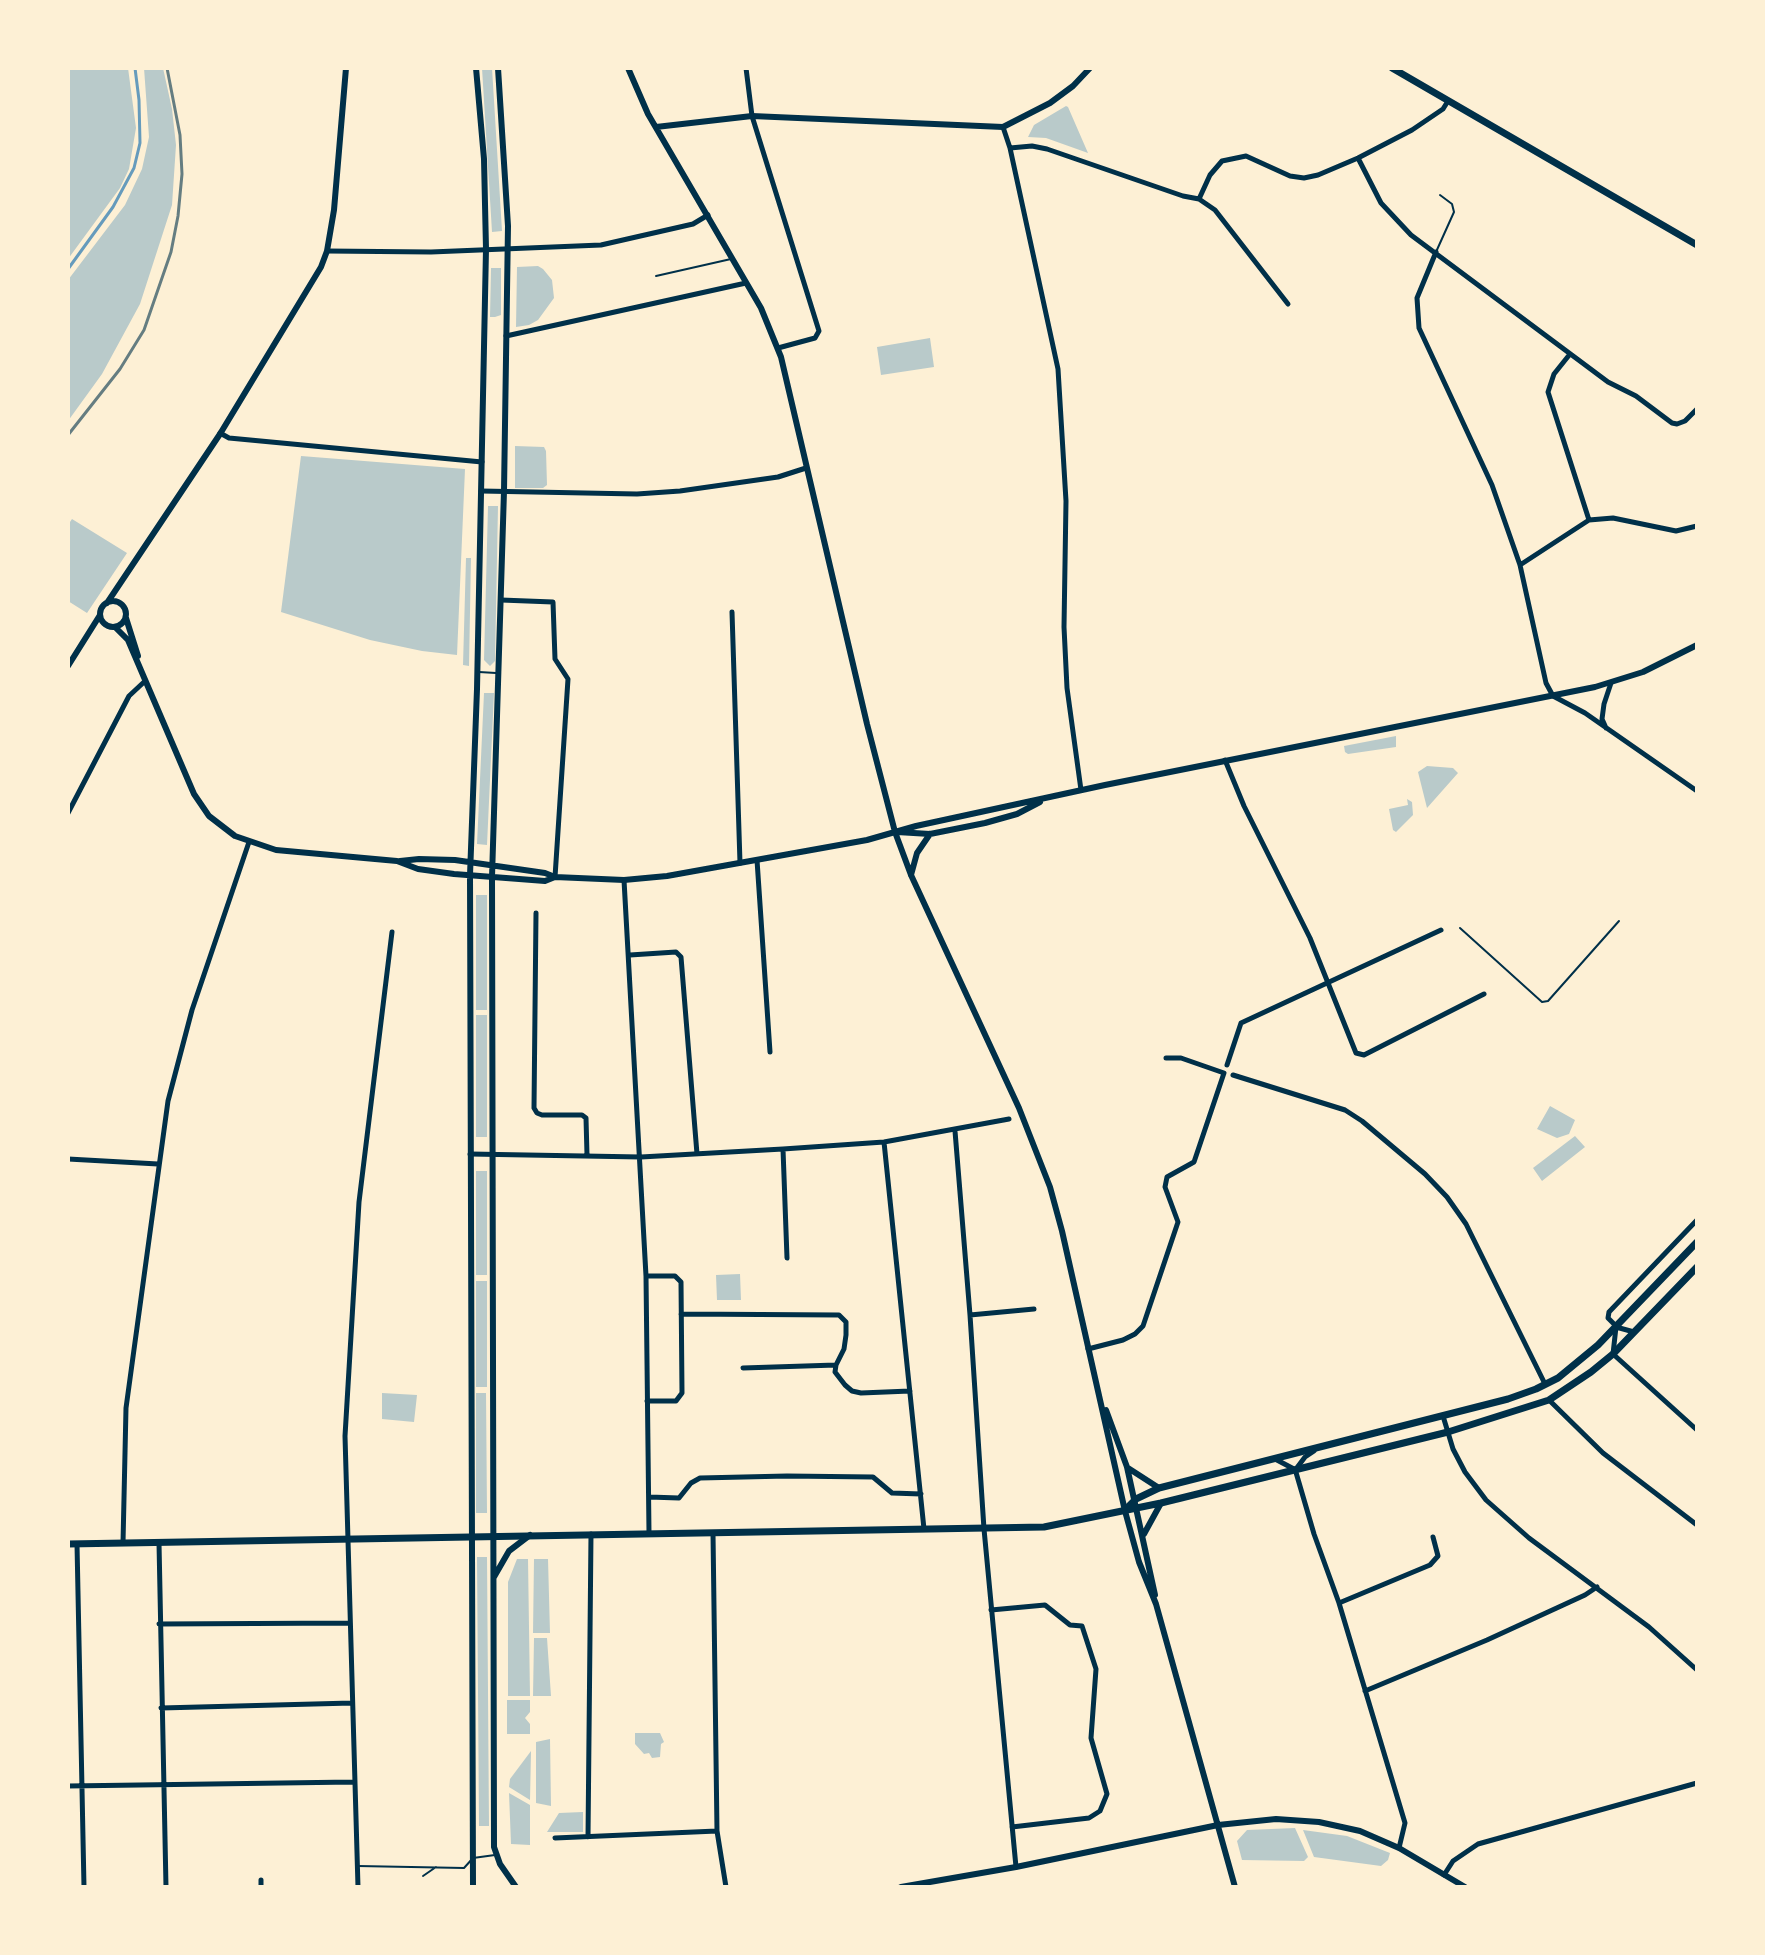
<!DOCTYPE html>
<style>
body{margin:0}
#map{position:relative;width:1765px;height:1955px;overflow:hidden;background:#fdf0d5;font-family:"Work Sans",sans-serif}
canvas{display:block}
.frame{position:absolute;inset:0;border:70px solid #fdf0d5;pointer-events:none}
</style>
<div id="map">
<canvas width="1765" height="1955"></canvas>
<div class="frame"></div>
</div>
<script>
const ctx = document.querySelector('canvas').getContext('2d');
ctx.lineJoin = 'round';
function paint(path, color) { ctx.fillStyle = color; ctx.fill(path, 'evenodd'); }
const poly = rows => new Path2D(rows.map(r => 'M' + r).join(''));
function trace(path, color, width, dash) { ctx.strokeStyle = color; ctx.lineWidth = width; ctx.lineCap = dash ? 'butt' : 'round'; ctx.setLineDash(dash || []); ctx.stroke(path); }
paint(poly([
 [68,68,128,68,136,128,129,169,120,188,68,259],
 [144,68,163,68,172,109,176,145,172,205,140,304,102,374,68,421,68,280,125,205,142,169,149,137],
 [482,68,492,68,502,231,492,232],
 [1066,106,1068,107,1088,153,1046,138,1028,137,1034,125],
 [538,266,543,269,552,280,554,298,538,320,529,325,516,327,517,267],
 [491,268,501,268,501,315,495,317,490,317],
 [930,338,934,367,881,375,877,347],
 [515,446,544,447,546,451,547,485,543,488,515,488],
 [301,456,465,469,457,655,422,651,370,640,281,612],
 [488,506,498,506,495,661,490,666,484,660],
 [72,519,127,553,87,613,68,601,68,525],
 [466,558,471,558,469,666,463,665],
 [484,693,494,693,487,845,477,844],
 [1396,736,1396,747,1348,754,1345,752,1344,746],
 [1427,766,1453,768,1458,773,1427,808,1418,772],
 [1407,799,1412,802,1413,815,1396,832,1393,830,1389,809,1408,805],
 [476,895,487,895,487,1010,476,1010],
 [476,1015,487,1015,487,1137,476,1137],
 [1550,1106,1575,1120,1569,1134,1557,1138,1537,1129],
 [1575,1136,1585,1147,1542,1181,1533,1168],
 [476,1171,487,1171,487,1275,476,1275],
 [740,1274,741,1300,717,1300,716,1275],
 [476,1281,487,1281,487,1387,476,1387],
 [382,1393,417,1395,414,1422,382,1419],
 [476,1393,486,1393,487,1513,476,1513],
 [477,1557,487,1557,489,1826,479,1826],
 [517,1559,528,1559,530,1696,508,1696,508,1582],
 [534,1559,548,1559,550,1633,533,1633],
 [534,1638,547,1638,551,1696,533,1696],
 [507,1700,530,1700,530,1712,525,1718,530,1724,530,1734,507,1734],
 [635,1733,660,1733,664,1742,661,1744,660,1757,652,1758,649,1753,644,1754,635,1744],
 [550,1739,551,1806,536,1803,536,1742],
 [531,1751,530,1800,509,1787,510,1779],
 [509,1793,530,1805,530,1845,511,1844],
 [583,1812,583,1832,547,1832,559,1813],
 [1295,1828,1308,1857,1304,1861,1242,1860,1237,1841,1247,1830],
 [1303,1830,1347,1836,1390,1853,1388,1860,1381,1866,1314,1857]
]), '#b9caca');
trace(poly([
 [68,269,113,207,134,168,140,143,139,100,135,68]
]), '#669bbc', 3);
trace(poly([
 [1436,252,1454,212,1452,204,1440,195],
 [656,276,731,259],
 [479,672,496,673],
 [1460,928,1542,1002,1548,1001,1619,921],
 [358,1866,464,1868,473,1858,495,1855],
 [423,1876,436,1867]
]), '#003049', 2);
trace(poly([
 [746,68,752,116,819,331,815,338,778,348],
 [1003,127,1010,148,1058,369,1066,501,1064,627,1067,688,1081,790],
 [1010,148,1032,146,1047,149,1183,196,1199,199,1215,210,1288,304],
 [1358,158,1381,203,1411,235,1608,382,1636,396,1672,423,1677,424,1685,421,1697,409],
 [1199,199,1210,175,1222,161,1246,156,1290,176,1304,178,1318,175,1358,158,1412,130,1443,109,1448,101],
 [327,251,431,252,601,245,693,224,708,215],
 [1436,252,1417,298,1419,328,1492,485,1520,565,1546,683,1553,696,1585,713,1697,791],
 [506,336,746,283],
 [1570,354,1554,374,1548,392,1589,520],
 [220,433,229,438,482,462],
 [481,491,637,494,680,491,778,477,806,468],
 [1520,565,1589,520,1613,518,1676,531,1697,526],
 [501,600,553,602,555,659,568,679,555,877],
 [732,612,740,863],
 [1606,728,1602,719,1604,704,1611,683],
 [1225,760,1244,806,1310,938,1356,1053,1364,1055,1484,994],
 [68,813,129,696,144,682],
 [757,860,770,1052],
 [624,880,646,1276,649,1533],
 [536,913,534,1108,537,1113,542,1115,582,1115,586,1118,587,1155],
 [630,955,676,952,681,957,697,1154],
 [1227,1065,1241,1023,1441,930],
 [1233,1075,1345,1110,1362,1121,1425,1174,1447,1197,1466,1224,1545,1384],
 [955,1131,970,1315,984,1529,1016,1867],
 [884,1142,924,1529],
 [783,1149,787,1258],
 [470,1154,641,1157,783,1149,884,1142,1009,1119],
 [68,1159,158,1164],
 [647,1276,675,1276,681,1282,682,1393,676,1401,647,1401],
 [681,1314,839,1315,846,1322,846,1335,844,1349,836,1365,835,1372,845,1385,852,1391,861,1393,910,1391],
 [970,1315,1034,1309],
 [1616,1326,1608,1318,1609,1312,1697,1220],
 [1616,1327,1613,1354,1697,1430],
 [1616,1327,1634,1332],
 [1088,1349,1123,1340,1135,1334,1143,1326,1178,1222,1165,1187,1167,1177,1194,1162,1224,1073,1181,1058,1166,1058],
 [743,1368,836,1365],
 [1549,1400,1603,1453,1697,1525],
 [1443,1416,1453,1449,1465,1472,1486,1500,1529,1538,1649,1627,1697,1670],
 [1275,1459,1294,1469],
 [1295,1469,1314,1534,1339,1603,1405,1823,1399,1848],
 [1296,1469,1305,1457,1314,1451],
 [649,1497,679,1498,691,1483,700,1478,787,1476,873,1477,892,1493,921,1494],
 [713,1533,717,1831,726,1887],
 [123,1543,126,1408,168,1101,192,1010,249,842],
 [159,1543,166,1887],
 [77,1544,84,1887],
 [1339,1603,1430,1565,1438,1556,1433,1537],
 [991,1610,1045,1605,1070,1625,1082,1626,1096,1669,1091,1738,1107,1794,1100,1811,1089,1818,1012,1827],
 [159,1624,350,1623],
 [1365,1691,1487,1640,1585,1595,1597,1587],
 [161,1708,352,1703],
 [68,1786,353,1782],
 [588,1837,591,1534],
 [555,1838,717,1831],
 [1444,1875,1453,1861,1478,1844,1697,1783],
 [261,1880,261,1887],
 [358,1887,345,1436,359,1202,392,932]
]), '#003049', 5);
trace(poly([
 [498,68,508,226,504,491,492,877,494,1847,500,1864,516,1887],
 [628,68,648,114,761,308,781,357,867,724,895,832,911,875,1019,1108,1050,1187,1062,1231,1125,1511,1139,1562,1156,1604,1235,1887],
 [656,127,752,116,1003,127,1050,103,1073,86,1090,68],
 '100 614a13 13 0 1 1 26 0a13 13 0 1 1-26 0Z',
 [107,603,220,434,321,267,327,251,334,210,346,68],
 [126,618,138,656],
 [115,627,128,640,194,794,209,816,235,836,276,850,397,861,418,869,454,874,545,881,555,877,624,880,667,876,867,840,916,826,1105,785,1595,687,1643,672,1697,645],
 [68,666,100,615],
 [897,832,930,834,985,823,1017,814,1040,802],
 [400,861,419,859,455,860,545,873,555,877],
 [911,875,917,853,930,834],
 [1106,1410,1127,1467,1155,1595],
 [1128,1468,1159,1488],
 [1144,1534,1161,1503],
 [494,1577,509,1551,530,1535],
 [473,1887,470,875,477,689,486,249,484,159,476,68],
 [901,1887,1016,1867,1218,1825,1276,1819,1319,1822,1360,1831,1399,1848,1465,1887]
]), '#003049', 6);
trace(poly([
 [1392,68,1697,245],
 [1126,1509,1136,1499,1159,1488,1508,1399,1536,1389,1558,1378,1598,1345,1697,1242],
 [68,1544,1044,1527,1161,1503,1448,1432,1549,1400,1591,1372,1613,1354,1697,1267]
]), '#003049', 7);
trace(poly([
 [68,435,120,369,144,330,171,252,178,216,182,174,180,135,167,68]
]), '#657d81', 3);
</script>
